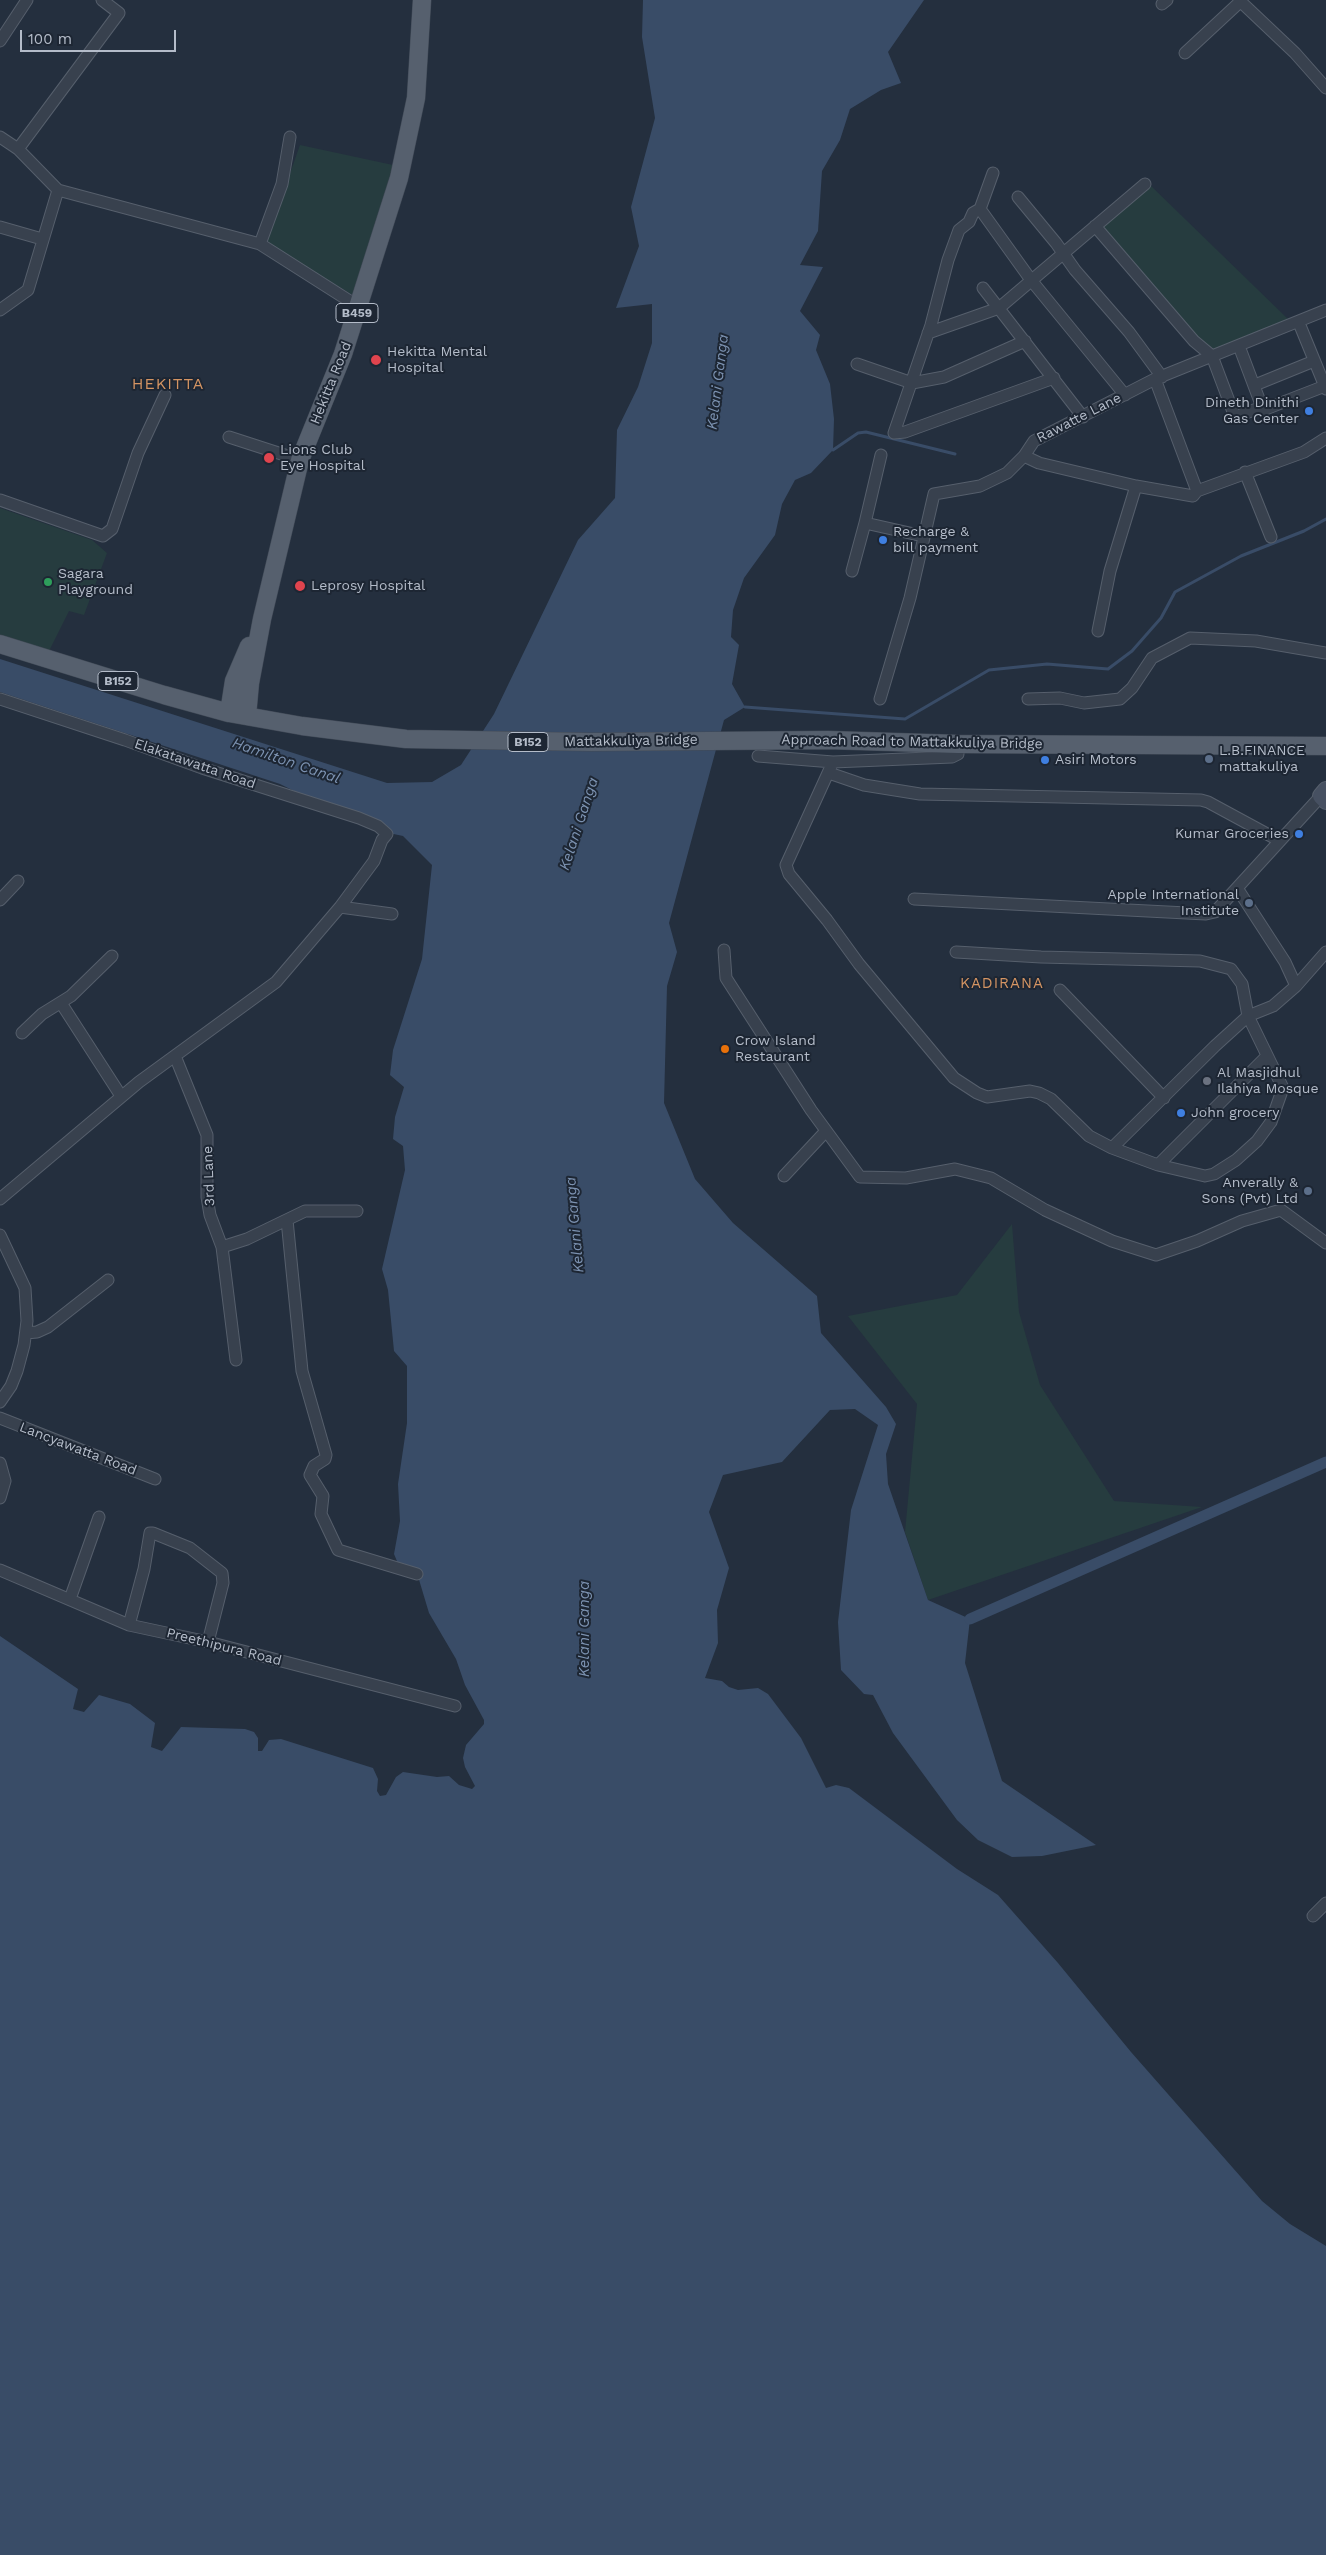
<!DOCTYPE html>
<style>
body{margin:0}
#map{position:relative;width:1326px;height:2555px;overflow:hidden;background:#242f3e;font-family:"Work Sans",sans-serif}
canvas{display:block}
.scale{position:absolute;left:20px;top:30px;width:156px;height:22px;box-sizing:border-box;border:2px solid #b4bcc9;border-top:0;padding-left:6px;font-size:15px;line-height:18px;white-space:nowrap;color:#b4bcc9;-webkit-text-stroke:4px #1d2633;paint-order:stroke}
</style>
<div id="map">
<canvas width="1326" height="2555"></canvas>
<div class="scale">100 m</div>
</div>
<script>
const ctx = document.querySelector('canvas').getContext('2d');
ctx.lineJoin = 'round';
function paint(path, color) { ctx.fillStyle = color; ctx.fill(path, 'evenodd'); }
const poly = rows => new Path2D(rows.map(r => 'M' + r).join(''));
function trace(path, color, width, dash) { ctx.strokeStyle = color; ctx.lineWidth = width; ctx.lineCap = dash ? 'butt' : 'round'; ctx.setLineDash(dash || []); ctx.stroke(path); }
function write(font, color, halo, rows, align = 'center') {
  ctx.font = font + ' "Work Sans",sans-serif'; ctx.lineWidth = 4; ctx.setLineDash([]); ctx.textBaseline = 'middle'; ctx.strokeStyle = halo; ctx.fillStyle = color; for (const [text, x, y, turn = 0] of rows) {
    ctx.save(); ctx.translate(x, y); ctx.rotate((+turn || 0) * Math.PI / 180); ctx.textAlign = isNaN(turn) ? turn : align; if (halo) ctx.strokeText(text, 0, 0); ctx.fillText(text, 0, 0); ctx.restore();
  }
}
paint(poly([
 [300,145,393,165,356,297,271,246,267,239],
 [1149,184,1289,320,1209,355,1100,226],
 [0,508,92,540,107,553,84,615,69,611,49,651,0,636],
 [1012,1224,1019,1312,1040,1385,1114,1501,1202,1507,928,1600,905,1532,917,1404,848,1316,957,1295]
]), '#263c3f');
paint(poly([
 [643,0,924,0,888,52,901,83,881,90,850,109,840,140,822,171,818,231,800,265,823,267,800,311,820,335,816,350,830,384,834,419,833,450,811,473,795,480,782,504,775,535,744,578,733,610,731,637,739,645,732,684,745,707,724,720,669,923,677,952,667,986,664,1103,695,1179,733,1223,817,1296,821,1333,886,1407,896,1424,886,1454,888,1484,928,1600,970,1619,965,1663,1002,1781,1096,1845,1042,1856,1012,1857,978,1840,957,1820,893,1733,873,1695,864,1694,841,1670,838,1622,851,1510,878,1425,855,1409,830,1410,782,1462,723,1475,709,1512,729,1568,717,1610,718,1643,705,1678,722,1681,729,1687,738,1690,758,1688,768,1694,801,1738,826,1788,836,1785,849,1788,957,1869,998,1895,1058,1963,1131,2052,1262,2201,1290,2224,1326,2246,1326,2555,0,2555,0,1636,78,1689,73,1709,84,1712,99,1695,130,1704,155,1723,151,1747,162,1751,181,1727,245,1729,254,1732,258,1738,258,1751,262,1751,269,1740,281,1739,373,1768,378,1779,377,1791,380,1796,386,1795,396,1777,403,1772,437,1777,449,1776,459,1785,472,1789,475,1786,465,1767,463,1758,466,1745,484,1724,484,1720,465,1685,456,1659,429,1613,417,1573,399,1566,394,1554,400,1521,398,1484,407,1423,407,1366,394,1351,388,1290,382,1269,405,1170,403,1146,393,1139,395,1117,404,1087,390,1075,393,1050,422,959,432,865,403,836,370,829,280,784,0,692,0,659,387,783,432,782,461,765,494,714,578,540,615,498,617,430,638,387,652,343,652,304,616,308,639,246,631,207,655,118,642,37]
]), '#394c67');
trace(poly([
 [833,450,858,433,866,432,955,454],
 [745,707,905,719,989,670,1047,664,1108,669,1132,651,1161,618,1175,592,1241,556,1304,531,1326,519]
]), '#394c67', 3);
trace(poly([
 [970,1619,1326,1462]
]), '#394c67', 11);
const street = poly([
 [1239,0,1295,53,1326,88],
 [1162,4,1167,0],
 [0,41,27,0],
 [1185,53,1241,1],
 [0,137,18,149,58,190,28,290,0,310],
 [18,149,119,13,102,0],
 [993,173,980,209,973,213,969,222,959,230,948,260,931,325,894,433,905,432,1054,378],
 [58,190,260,244,359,307],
 [1018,197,1056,243,1075,270,1129,332,1162,377],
 [980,209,1031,280,1125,395],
 [1095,226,1194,341,1212,356,1235,417,1262,407,1239,346],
 [0,227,42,239],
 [260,244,282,184,290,137],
 [983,288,1083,417],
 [1299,323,1326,389],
 [928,333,999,308,1145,184],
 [857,364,912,383,944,377,1025,341],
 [1155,379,1197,491],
 [1255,385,1314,361],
 [1262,407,1263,410,1325,386],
 [229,437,300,460],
 [881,455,865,523,923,536],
 [1024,456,1039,463,1136,486,1193,496,1197,491,1304,452,1326,438],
 [1245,472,1271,537],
 [0,500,103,536,112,529,138,453,165,395],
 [852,571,865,523],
 [1098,631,1110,571,1136,486],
 [0,699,125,740,202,768,359,818,378,826,387,834,382,840,374,861,340,907,276,982,139,1082,0,1199],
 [880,699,910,598,934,494,980,486,1007,473,1024,456,1034,441,1155,379,1326,310],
 [1028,699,1060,698,1084,703,1120,699,1132,688,1152,658,1190,638,1256,641,1326,653],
 [958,744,958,754,952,757,833,762,786,865,789,874,827,920,859,964,954,1078,977,1093,987,1097,1030,1091,1039,1093,1051,1099,1089,1136,1112,1148,1158,1165,1205,1176,1214,1174,1236,1160,1257,1141,1271,1122,1283,1088,1248,1016,1273,1006,1296,986,1326,952],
 [758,756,833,762],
 [829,773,864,785,920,794,1201,800,1208,802,1280,841],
 [1237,888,1285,962,1296,986],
 [914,899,1206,914,1215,912,1321,796],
 [0,900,18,881],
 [340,907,392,914],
 [724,950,726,978,811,1110,860,1177,906,1178,955,1169,991,1178,1045,1210,1112,1241,1156,1255,1197,1241,1242,1221,1281,1210,1326,1243],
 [956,952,1041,957,1200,961,1231,969,1242,984,1248,1016,1215,1046,1112,1148],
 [1060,990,1164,1098],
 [61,1003,121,1096],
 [22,1033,42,1014,71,996,112,956],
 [175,1056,207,1135,207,1197,210,1215,222,1247,236,1360],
 [1158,1165,1267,1056],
 [784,1176,826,1131],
 [287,1220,302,1371,326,1455,325,1459,314,1466,310,1475,323,1496,321,1514,338,1550,417,1574],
 [0,1235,25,1288,27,1321,24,1345,17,1371,11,1386,0,1402],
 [222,1247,247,1239,305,1211,357,1211],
 [26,1333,37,1332,48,1327,108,1280],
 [0,1418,155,1479],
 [0,1463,5,1481,0,1498],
 [0,1570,129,1625,208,1642,455,1706],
 [70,1599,99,1517],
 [129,1625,144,1569,150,1533,153,1533,190,1548,222,1573,223,1583,208,1642],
 [1313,1916,1326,1903]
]);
const secondary = poly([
 [1326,790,1321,796,1326,801]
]);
const primary = poly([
 [0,644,164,695,229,713,302,726,406,739,591,742,828,740,958,744,1326,746],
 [229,713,234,681,249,646],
 [247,716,250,683,262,619,300,460,343,354,399,178,416,98,422,0]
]);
trace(street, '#565f6c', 13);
trace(secondary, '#565f6c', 18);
trace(primary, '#414a57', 19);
trace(street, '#38414e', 11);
trace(secondary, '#465061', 16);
trace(primary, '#56606e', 18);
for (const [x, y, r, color] of [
 [376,360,6,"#e0444e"],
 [1309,411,5,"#3f7fe0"],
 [269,458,6,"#e0444e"],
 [883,540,5,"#3f7fe0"],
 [48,582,5,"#2e9e5b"],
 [300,586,6,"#e0444e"],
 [1209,759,5,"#5c6f8a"],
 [1045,760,5,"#3f7fe0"],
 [1299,834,5,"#3f7fe0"],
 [1249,903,5,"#5c6f8a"],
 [725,1049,5,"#e8710a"],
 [1207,1081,5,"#6b7280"],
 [1181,1113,5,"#3f7fe0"],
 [1308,1191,5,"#5c6f8a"]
]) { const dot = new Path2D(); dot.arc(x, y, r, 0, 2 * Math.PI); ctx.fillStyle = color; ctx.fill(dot); trace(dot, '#1d2633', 2); }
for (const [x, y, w] of [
 [357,313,42],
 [118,681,40],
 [528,742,40]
]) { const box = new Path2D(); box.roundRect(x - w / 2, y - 9.5, w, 19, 4); ctx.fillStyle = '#1d2633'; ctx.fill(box); trace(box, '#b4bcc9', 1); }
write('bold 12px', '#b4bcc9', null, [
 ["B459",357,313],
 ["B152",118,681],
 ["B152",528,742]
]);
write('14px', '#b4bcc9', '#1d2633', [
 ["Hekitta Mental",387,352],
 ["Hospital",387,368],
 ["Dineth Dinithi",1299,403,"right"],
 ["Gas Center",1299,419,"right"],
 ["Lions Club",280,450],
 ["Eye Hospital",280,466],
 ["Recharge &",893,532],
 ["bill payment",893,548],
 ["Sagara",58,574],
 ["Playground",58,590],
 ["Leprosy Hospital",311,586],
 ["L.B.FINANCE",1219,751],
 ["mattakuliya",1219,767],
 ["Asiri Motors",1055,760],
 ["Kumar Groceries",1289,834,"right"],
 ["Apple International",1239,895,"right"],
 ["Institute",1239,911,"right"],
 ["Crow Island",735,1041],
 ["Restaurant",735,1057],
 ["Al Masjidhul",1217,1073],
 ["Ilahiya Mosque",1217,1089],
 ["John grocery",1191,1113],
 ["Anverally &",1298,1183,"right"],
 ["Sons (Pvt) Ltd",1298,1199,"right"]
], 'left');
write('14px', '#b4bcc9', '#1d2633', [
 ["Hekitta Road",331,383,-68],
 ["Rawatte Lane",1079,418,-27],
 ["Mattakkuliya Bridge",631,741,-1],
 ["Approach Road to Mattakkuliya Bridge",912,742,1],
 ["Elakatawatta Road",195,764,19],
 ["3rd Lane",209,1176,-92],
 ["Lancyawatta Road",78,1449,21],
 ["Preethipura Road",224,1647,14]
]);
write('italic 15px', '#7c92b1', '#1d2633', [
 ["Kelani Ganga",718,382,-83],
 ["Hamilton Canal",286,761,19],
 ["Kelani Ganga",579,824,-72],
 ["Kelani Ganga",575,1225,-95],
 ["Kelani Ganga",585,1629,-90]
]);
ctx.letterSpacing = '1px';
write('15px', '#d59563', '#1d2633', [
 ["KADIRANA",1002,984]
]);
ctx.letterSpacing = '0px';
ctx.letterSpacing = '1px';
write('16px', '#d59563', '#1d2633', [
 ["HEKITTA",168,384]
]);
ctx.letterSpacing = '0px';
</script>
